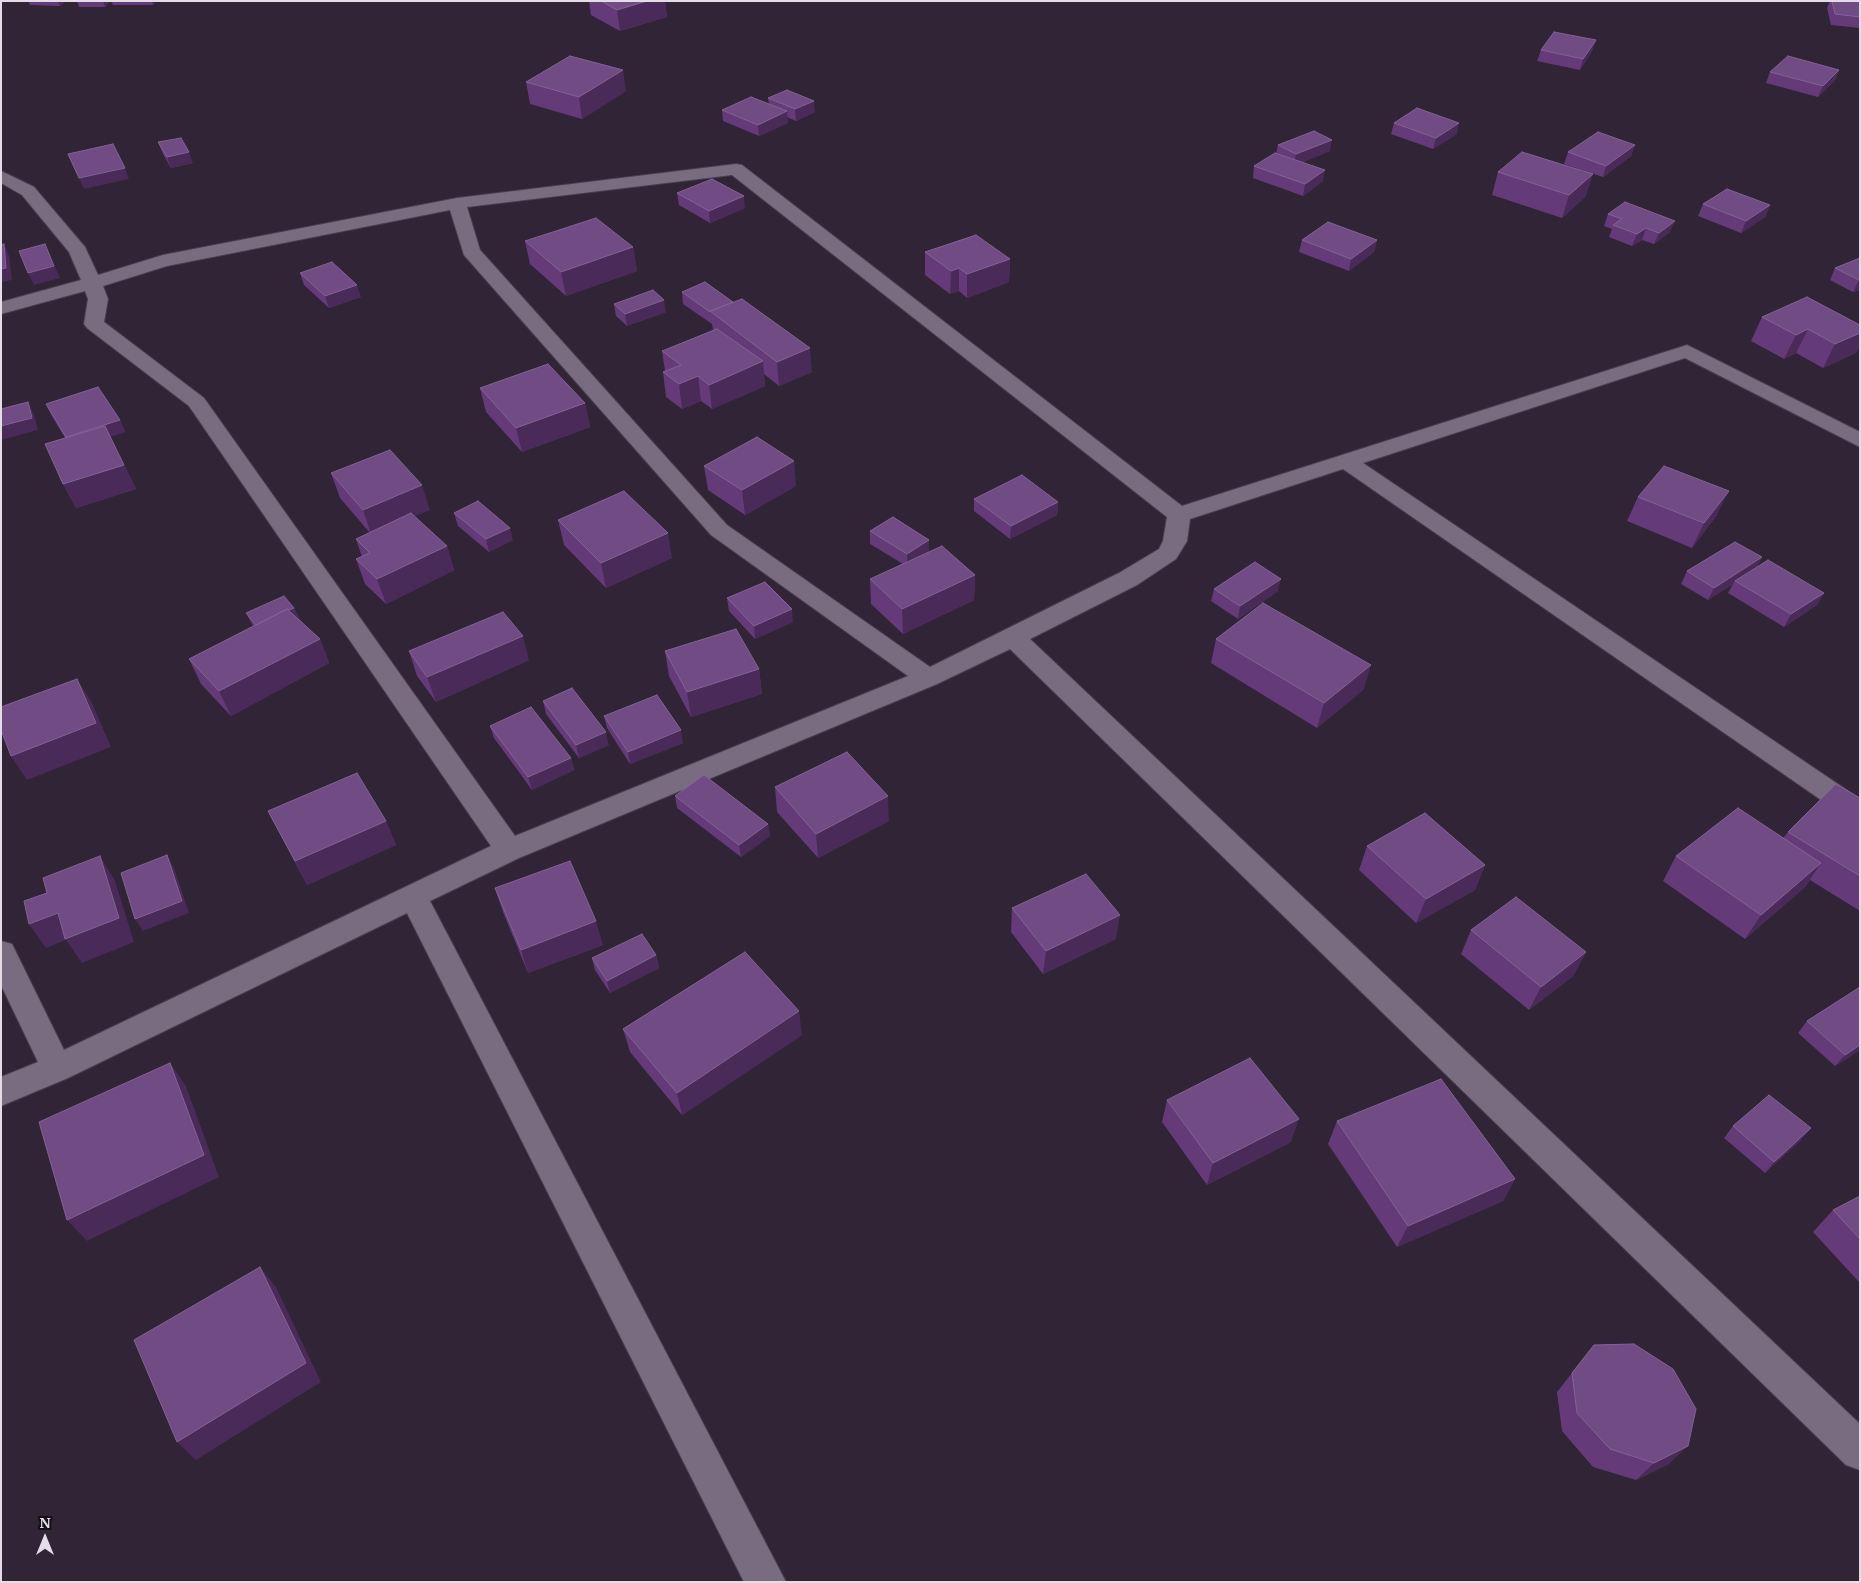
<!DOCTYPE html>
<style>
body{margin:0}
#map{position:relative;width:1861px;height:1583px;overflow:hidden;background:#302436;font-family:Merriweather,serif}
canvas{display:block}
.frame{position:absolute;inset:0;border:2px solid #e4dde8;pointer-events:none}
.north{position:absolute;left:20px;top:1513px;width:50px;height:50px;-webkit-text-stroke:4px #151018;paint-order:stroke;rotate:0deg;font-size:14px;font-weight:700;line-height:20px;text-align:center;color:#e4dde8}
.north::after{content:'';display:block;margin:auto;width:18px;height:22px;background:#e4dde8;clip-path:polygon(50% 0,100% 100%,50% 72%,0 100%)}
</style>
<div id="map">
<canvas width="1861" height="1583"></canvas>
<div class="frame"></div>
<div class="north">N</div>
</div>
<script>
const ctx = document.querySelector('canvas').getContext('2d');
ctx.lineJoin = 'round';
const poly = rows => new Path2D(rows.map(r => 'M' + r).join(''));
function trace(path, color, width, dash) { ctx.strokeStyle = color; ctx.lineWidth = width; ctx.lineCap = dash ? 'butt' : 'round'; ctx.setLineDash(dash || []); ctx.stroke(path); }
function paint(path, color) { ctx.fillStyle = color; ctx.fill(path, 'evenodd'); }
const minor = poly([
 [736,164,742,165,1182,506,1687,345,1860,432,1860,447,1685,358,1363,463,1860,799,1860,823,1850,820,1343,469,1190,519,1187,541,1176,559,1137,585,1030,639,1860,1424,1860,1470,1846,1465,1010,649,937,684,519,858,430,901,786,1582,744,1582,407,913,68,1078,1,1106,1,1077,38,1062,1,985,1,941,12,944,64,1050,491,846,189,406,87,328,84,324,88,299,85,291,1,314,1,302,81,280,69,252,22,195,1,183,1,171,34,187,85,247,98,275,163,255,457,198,736,164],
 [732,175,1167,517,1163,541,1159,549,1119,573,930,667,727,525,480,250,467,207,732,175],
 [450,210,464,255,711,535,908,676,515,836,204,398,104,322,108,299,103,286,167,266,450,210]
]);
trace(minor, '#493f4e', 2);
paint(minor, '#796c80');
paint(poly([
 [28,1,66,1,60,6,30,5],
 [77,1,110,1,105,7,79,7],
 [111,1,156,1,153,5,113,5],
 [589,1,665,1,667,17,620,31,591,15],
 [1830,1,1860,1,1860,28,1831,25,1827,8],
 [1596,40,1592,51,1580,70,1537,61,1541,50],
 [1839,70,1835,80,1818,97,1766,83,1770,72],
 [526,82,626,91,582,119,530,104],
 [768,98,815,112,796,121,787,117,788,123,759,136,723,121,722,110,769,104],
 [1394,123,1457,134,1433,149,1391,134],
 [158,142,193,163,171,168,163,154],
 [1278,145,1330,151,1303,162,1323,181,1303,196,1253,178,1254,166,1276,153],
 [1635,145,1631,156,1603,177,1564,164,1568,152],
 [1498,172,1593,174,1585,197,1562,218,1492,195],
 [677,193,745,208,710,223,679,205],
 [1703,204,1770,205,1765,217,1741,233,1698,216],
 [1608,214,1670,232,1654,244,1642,240,1632,246,1609,237,1612,229,1604,226],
 [1302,240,1377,240,1374,252,1349,271,1299,252],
 [525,241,633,247,637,271,566,296,530,264],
 [925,252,1010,259,1009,282,967,298,959,291,950,294,925,275],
 [1860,258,1860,290,1853,292,1830,280,1835,268],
 [300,273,361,297,329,308,304,285],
 [682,292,812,372,779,386,764,374,765,386,712,409,701,401,682,409,666,397,663,372,665,371,662,351,713,330,712,324,683,304],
 [614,304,666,312,627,326,616,316],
 [1762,317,1860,325,1860,346,1856,353,1823,368,1796,353,1784,359,1751,341],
 [480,388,585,403,590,427,522,452,486,412],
 [46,404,120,420,125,432,110,437,136,489,76,508,63,484,65,438,52,416],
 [704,466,796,486,745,515,708,490],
 [331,473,430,510,414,516,447,546,454,570,386,604,365,584,356,559,362,557,356,539,370,533,340,498],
 [1638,497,1717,515,1692,548,1627,521],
 [974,499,1058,502,1057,515,1010,539,974,511],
 [454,513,513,540,489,552,458,526],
 [558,520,672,558,606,588,564,545],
 [870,531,929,540,929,552,975,575,974,600,903,634,871,604,870,579,903,564,870,544],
 [1762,557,1757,567,1824,593,1817,605,1784,627,1728,593,1733,584,1708,600,1681,584,1687,571],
 [1214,589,1278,591,1238,619,1211,601],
 [727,598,793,622,755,639,729,611],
 [294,608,300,620,320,639,329,663,231,716,201,684,189,659,253,626,246,613],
 [1216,639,1364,689,1317,728,1211,663],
 [409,651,529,660,436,702,417,676],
 [665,651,759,669,762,694,691,717,669,676],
 [543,701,609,745,579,758,546,714],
 [604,716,683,743,630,764,607,728],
 [490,726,571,758,574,770,532,790,494,738],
 [775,787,889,821,818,858,777,812],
 [675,796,768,824,770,836,741,857,677,808],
 [1860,798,1860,911,1810,880,1805,887,1745,939,1663,881,1676,856,1783,838,1788,832],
 [268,811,386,821,396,845,307,885],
 [1367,846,1485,865,1475,890,1416,923,1359,870],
 [495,888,603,945,528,973,503,912],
 [1012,908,1116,939,1043,974,1011,932],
 [1471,930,1586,952,1573,976,1529,1010,1461,954],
 [656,955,659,968,610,993,595,970,592,958],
 [1860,987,1860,1050,1835,1066,1798,1033,1807,1021],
 [623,1029,802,1035,682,1115,630,1052],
 [1167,1100,1291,1142,1207,1185,1162,1122],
 [1337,1121,1515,1179,1503,1201,1397,1247,1328,1144],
 [1733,1126,1801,1140,1765,1173,1724,1138],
 [1860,1196,1860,1283,1813,1232,1833,1210],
 [1594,1345,1669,1464,1636,1480,1593,1467,1562,1431,1557,1392]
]), '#643a78');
paint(poly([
 [58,1,66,1,60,6],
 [103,1,110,1,105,7],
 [152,1,156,1,153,5],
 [647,1,665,1,667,17,620,31,617,10],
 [1596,40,1592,51,1580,70,1583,59],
 [623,70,626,91,582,119,579,97],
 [1839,70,1835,80,1818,97,1823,86],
 [814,101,815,112,796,121,795,109],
 [787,111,788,123,759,136,758,125],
 [1459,123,1457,134,1433,149,1436,138],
 [1332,140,1330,151,1294,166,1296,154],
 [1635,145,1631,156,1603,177,1606,166],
 [189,152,193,163,171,168,167,157],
 [125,168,129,179,84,189,79,178],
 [1325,170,1323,181,1303,196,1305,184],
 [1593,174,1585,197,1562,218,1569,195],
 [744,196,745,208,710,223,709,211],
 [1770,205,1765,217,1741,233,1746,221],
 [1675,221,1670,232,1654,244,1659,233],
 [1646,228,1642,240,1632,246,1637,234],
 [1377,240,1374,252,1349,271,1351,259],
 [4,244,9,256,12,280,1,282,1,269],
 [633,247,637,271,566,296,561,272],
 [50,256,60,278,34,285,28,273],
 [1010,259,1009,282,967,298,967,274],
 [959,268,959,291,950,294,951,271],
 [1859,280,1860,280,1860,290,1853,292],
 [357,285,361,297,329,308,325,296],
 [664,300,666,312,627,326,625,314],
 [1808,329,1796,353,1784,359,1796,335],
 [1860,333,1860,346,1856,353,1823,368,1835,344],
 [810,348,812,372,779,386,777,362],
 [763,361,765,386,712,409,709,385],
 [698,376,701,401,682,409,679,384],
 [28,402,34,415,38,430,1,440,1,426],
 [585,403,590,427,522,452,516,428],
 [120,420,125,432,72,450,66,437],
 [794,461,796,486,745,515,742,490],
 [124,465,136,489,76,508,63,484],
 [422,485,430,510,371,534,363,510],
 [1729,491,1717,515,1692,548,1704,523],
 [1058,502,1057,515,1010,539,1011,526],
 [510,528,513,540,489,552,486,539],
 [668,533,672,558,606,588,601,563],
 [929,540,929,552,907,566,907,554],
 [447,546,454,570,386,604,377,579],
 [1762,557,1755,570,1735,581,1733,584,1708,600,1714,588],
 [975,575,974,600,903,634,902,609],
 [1281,579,1278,591,1238,619,1240,606],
 [1824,593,1817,605,1784,627,1791,614],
 [294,608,300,620,257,625],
 [792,609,793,622,755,639,754,626],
 [523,636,529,660,436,702,427,677],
 [320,639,329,663,231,716,219,691],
 [1371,665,1364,689,1317,728,1324,703],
 [759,669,762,694,691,717,687,692],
 [77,679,92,703,111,747,27,780,11,756],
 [681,730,683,743,630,764,628,752],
 [606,732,609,745,579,758,576,745],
 [571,758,574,770,532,790,528,777],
 [888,796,889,821,818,858,816,834],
 [386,821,396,845,307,885,295,861],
 [768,824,770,836,741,857,739,845],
 [167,855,174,868,189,913,143,931,135,919],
 [100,856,115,881,134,942,82,963,66,940,46,948,29,924],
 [1821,863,1805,887,1745,939,1761,915],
 [1485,865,1475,890,1416,923,1426,899],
 [1120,915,1116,939,1043,974,1046,951],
 [596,921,603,945,528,973,521,950],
 [1586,952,1573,976,1529,1010,1541,987],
 [656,955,659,968,610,993,607,981],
 [799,1011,802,1035,682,1115,677,1093],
 [1860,1045,1860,1050,1835,1066,1845,1055],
 [170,1063,186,1086,219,1177,87,1241,67,1220],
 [1299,1119,1291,1142,1207,1185,1213,1163],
 [1811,1128,1801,1140,1765,1173,1774,1162],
 [1515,1179,1503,1201,1397,1247,1408,1226],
 [260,1267,276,1287,321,1382,196,1460,177,1442],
 [1688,1446,1669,1464,1636,1480,1654,1463]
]), '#492a59');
const building = poly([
 [601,1,647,1,617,10,601,1],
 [1832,1,1860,1,1860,17,1835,14,1832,1],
 [1554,32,1596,40,1583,59,1541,50,1554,32],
 [570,56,623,70,579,97,526,82,570,56],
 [1788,56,1839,70,1823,86,1770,72,1788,56],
 [787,90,814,101,795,109,768,98,787,90],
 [751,97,787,111,758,125,722,110,751,97],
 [1417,108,1459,123,1436,138,1394,123,1417,108],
 [1314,131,1332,140,1296,154,1278,145,1314,131],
 [1598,132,1635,145,1606,166,1568,152,1598,132],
 [181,138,189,152,167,157,158,142,181,138],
 [113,144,125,168,79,178,68,154,113,144],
 [1522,152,1593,174,1569,195,1498,172,1522,152],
 [1275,153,1325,170,1305,184,1254,166,1275,153],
 [712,179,744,196,709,211,677,193,712,179],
 [1727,189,1770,205,1746,221,1703,204,1727,189],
 [1625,202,1675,221,1659,233,1646,228,1637,234,1613,225,1622,219,1608,214,1625,202],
 [596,218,633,247,561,272,525,241,596,218],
 [1328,222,1377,240,1351,259,1302,240,1328,222],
 [976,235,1010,259,967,274,959,268,951,271,925,252,976,235],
 [4,244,6,268,1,269,1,245,4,244],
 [45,244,54,266,28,273,19,251,45,244],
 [1860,258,1860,280,1859,280,1835,268,1860,258],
 [332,262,357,285,325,296,300,273,332,262],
 [705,282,733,302,710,311,710,312,682,292,705,282],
 [653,290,664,300,625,314,614,304,653,290],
 [1807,297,1860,325,1860,333,1835,344,1808,329,1796,335,1762,317,1807,297],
 [742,299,810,348,777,362,710,311,742,299],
 [717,329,763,361,709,385,698,376,679,384,663,372,681,365,662,351,717,329],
 [548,364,585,403,516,428,480,388,548,364],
 [98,387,120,420,66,437,46,404,98,387],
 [28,402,32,418,1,426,1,409,28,402],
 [105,426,124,465,63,484,45,444,105,426],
 [757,437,794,461,742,490,704,466,757,437],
 [390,450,422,485,363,510,331,473,390,450],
 [1664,466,1729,491,1704,523,1638,497,1664,466],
 [1022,475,1058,502,1011,526,974,499,1022,475],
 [624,491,668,533,601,563,558,520,624,491],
 [478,501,510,528,486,539,454,513,478,501],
 [411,513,447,546,377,579,356,559,370,553,356,539,411,513],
 [893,517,929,540,907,554,870,531,893,517],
 [1735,542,1762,557,1714,588,1687,571,1735,542],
 [942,546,975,575,902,609,870,579,942,546],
 [1768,560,1824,593,1791,614,1735,581,1768,560],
 [1255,562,1281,579,1240,606,1214,589,1255,562],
 [765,582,792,609,754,626,727,598,765,582],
 [284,596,294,608,289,610,287,609,256,625,246,613,284,596],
 [1263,603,1371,665,1324,703,1216,639,1263,603],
 [287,609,320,639,219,691,189,659,287,609],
 [503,612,523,636,427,677,409,651,503,612],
 [736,629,759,669,687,692,665,651,736,629],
 [77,679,96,723,11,756,1,730,1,707,77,679],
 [572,688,606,732,576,745,543,701,572,688],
 [657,695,681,730,628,752,604,716,657,695],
 [531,707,571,758,528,777,490,726,531,707],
 [847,752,888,796,816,834,775,787,847,752],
 [357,773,386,821,295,861,268,811,357,773],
 [704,775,768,824,739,845,675,796,704,775],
 [1836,784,1860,798,1860,876,1788,832,1836,784],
 [1738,808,1821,863,1761,915,1676,856,1738,808],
 [1425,813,1485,865,1426,899,1367,846,1425,813],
 [167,855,182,901,135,919,121,873,167,855],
 [100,856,119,918,65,939,58,913,29,924,24,901,47,893,43,878,100,856],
 [570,861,596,921,521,950,495,888,570,861],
 [1086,874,1120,915,1046,951,1012,908,1086,874],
 [1516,897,1586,952,1541,987,1471,930,1516,897],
 [642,934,656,955,607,981,592,958,642,934],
 [745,952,799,1011,677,1093,623,1029,745,952],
 [1860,987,1860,1045,1845,1055,1807,1021,1860,987],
 [1250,1058,1299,1119,1213,1163,1167,1100,1250,1058],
 [170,1063,204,1155,67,1220,39,1122,170,1063],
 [1441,1079,1515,1179,1408,1226,1337,1121,1441,1079],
 [1769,1095,1811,1128,1774,1162,1733,1126,1769,1095],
 [1860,1196,1860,1239,1833,1210,1860,1196],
 [260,1267,306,1363,177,1442,134,1340,260,1267],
 [1634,1344,1673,1369,1696,1409,1688,1446,1654,1463,1610,1449,1577,1413,1572,1373,1594,1345,1634,1344]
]);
paint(building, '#714c84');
trace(building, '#836294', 1);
</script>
